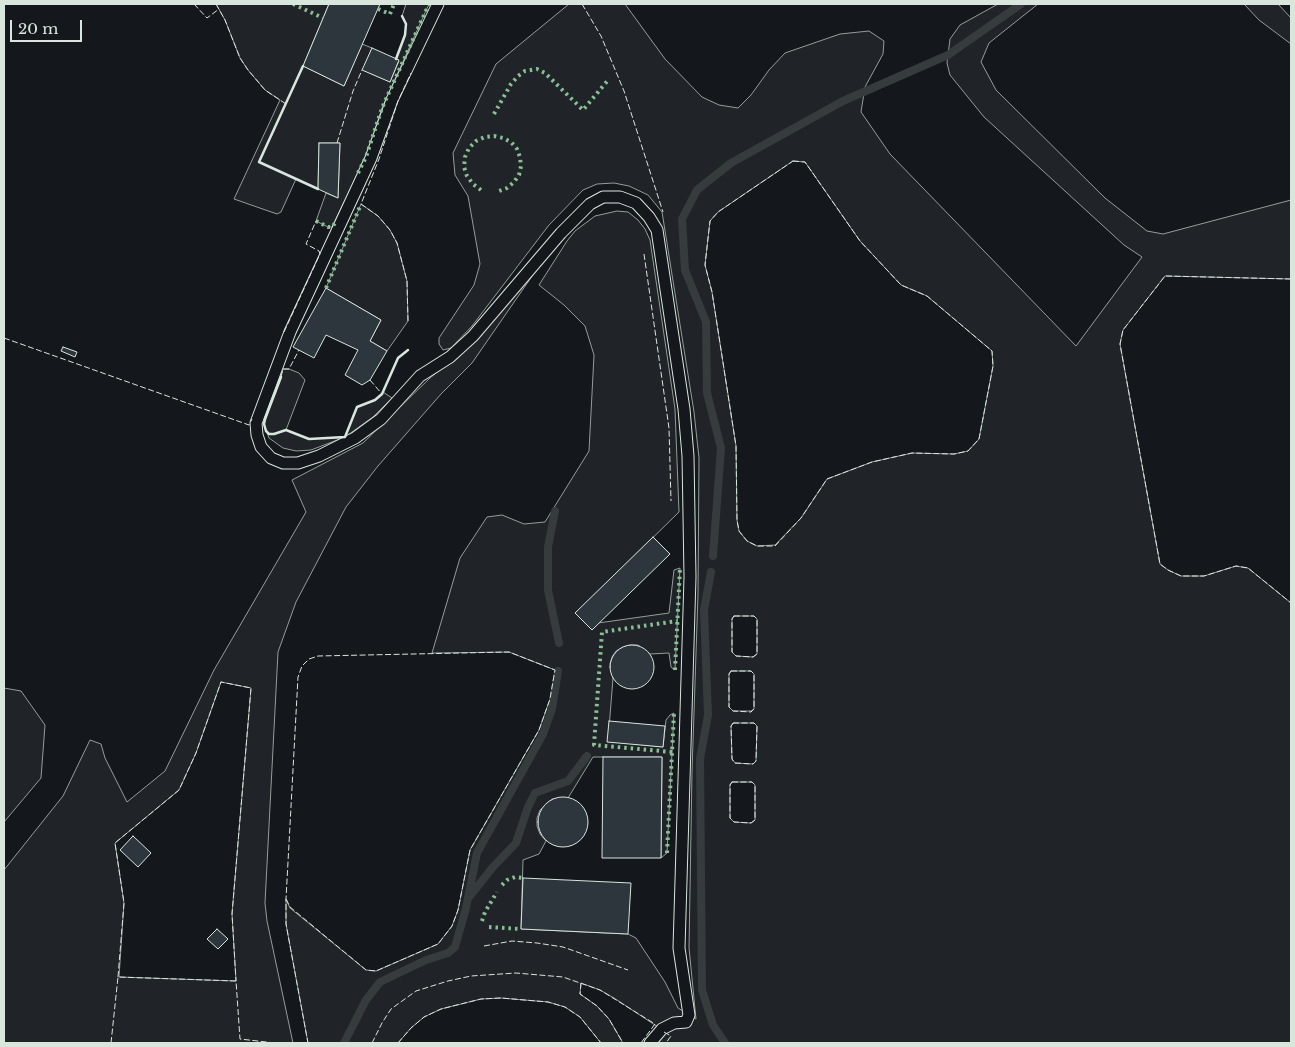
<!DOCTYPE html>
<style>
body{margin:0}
#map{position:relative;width:1295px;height:1047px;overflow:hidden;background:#14181c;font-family:"Libre Baskerville",serif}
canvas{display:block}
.frame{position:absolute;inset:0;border:5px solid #d8e6dc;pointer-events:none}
.scale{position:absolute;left:10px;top:20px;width:72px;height:22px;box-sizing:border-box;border:2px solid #d8e6dc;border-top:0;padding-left:6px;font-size:15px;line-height:18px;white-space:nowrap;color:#d8e6dc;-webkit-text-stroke:4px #14181c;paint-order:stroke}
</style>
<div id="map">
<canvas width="1295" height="1047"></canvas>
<div class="frame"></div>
<div class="scale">20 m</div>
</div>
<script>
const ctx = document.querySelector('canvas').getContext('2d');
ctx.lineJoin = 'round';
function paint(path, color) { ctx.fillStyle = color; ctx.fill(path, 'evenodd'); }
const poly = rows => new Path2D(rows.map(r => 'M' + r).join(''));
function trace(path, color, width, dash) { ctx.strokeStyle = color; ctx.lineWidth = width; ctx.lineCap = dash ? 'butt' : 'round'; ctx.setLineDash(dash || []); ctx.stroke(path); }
const green = poly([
 [216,4,329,4,303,66,344,86,362,44,372,48,363,70,390,82,399,61,396,59,405,35,406,24,402,16,406,4,429,4,382,108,366,157,332,227,328,227,316,221,326,193,338,198,340,143,319,143,318,189,296,179,281,212,277,214,234,199,280,100,265,90,248,70,240,58,225,20,216,4],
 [569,4,625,4,665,59,702,97,719,105,738,108,751,95,769,70,785,53,840,34,869,31,884,41,883,54,865,87,861,112,890,154,1076,346,1142,257,1124,245,984,117,950,75,947,63,950,39,960,25,998,4,1038,4,989,43,981,62,996,90,1105,198,1147,231,1163,234,1291,200,1291,279,1165,276,1123,330,1120,344,1160,564,1168,570,1181,576,1204,576,1236,566,1248,568,1291,603,1291,1043,656,1043,664,1031,614,998,600,990,581,983,580,994,597,1006,609,1019,623,1043,601,1043,580,1017,565,1007,548,1002,501,998,481,999,441,1009,424,1017,411,1028,398,1043,308,1043,286,924,286,899,290,908,366,970,376,971,438,944,452,926,458,910,470,850,539,730,550,699,555,670,509,652,432,653,460,558,487,517,502,515,524,524,545,522,589,451,594,355,585,326,564,305,539,285,567,241,575,231,595,216,617,211,628,212,638,220,645,229,650,240,675,409,679,512,576,613,592,630,598,623,669,613,674,570,680,568,675,670,671,667,669,653,650,654,638,645,630,645,623,647,616,651,612,657,610,664,613,678,608,741,663,747,666,720,670,715,674,713,667,853,661,858,662,757,593,757,568,798,552,799,540,810,537,818,537,826,540,834,546,841,539,854,523,860,521,929,628,934,636,938,665,982,678,1008,696,1019,689,948,692,772,698,594,699,458,694,412,662,212,648,195,629,186,614,183,597,184,583,190,549,225,472,326,451,348,443,350,439,344,439,338,474,285,480,264,468,196,455,175,453,153,496,64,569,4],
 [793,161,805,162,860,241,901,285,927,296,992,351,993,366,979,439,968,451,954,454,912,453,872,462,827,479,801,518,775,545,757,546,747,541,739,531,737,520,736,446,712,292,705,265,710,221,718,212,793,161],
 [734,616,754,616,757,619,757,654,753,657,736,656,732,652,732,619,734,616],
 [731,671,751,671,754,674,754,709,751,711,733,711,729,707,729,674,731,671],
 [734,723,754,723,757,726,756,761,753,764,735,763,732,759,731,726,734,723],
 [732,782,752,782,755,785,755,820,751,823,734,822,730,818,730,785,732,782],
 [1244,4,1278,4,1291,18,1291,44,1259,20,1244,4],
 [361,204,378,216,390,230,397,243,407,281,408,321,387,351,370,341,381,320,326,288,361,204],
 [533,269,537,269,472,363,441,394,378,466,346,507,296,602,278,652,265,903,267,921,293,1043,4,1043,4,870,63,796,90,740,101,744,105,758,127,802,165,771,214,670,306,512,292,480,363,443,430,378,479,338,533,269],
 [221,682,251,688,232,914,236,981,119,977,124,903,115,843,179,790,196,753,221,682],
 [283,369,289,369,299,373,305,380,286,430,309,439,345,437,357,407,375,400,383,392,392,398,373,417,345,437,311,450,296,451,283,448,269,438,264,424,283,369],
 [4,688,21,691,45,725,41,778,4,822,4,688]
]);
paint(green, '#202428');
trace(green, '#939e99', 1);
trace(poly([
 [555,511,548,547,548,590,559,643],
 [713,556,721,448,707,393,706,322,685,270,682,219,697,190,731,163,843,101,948,55,1021,4],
 [711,572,704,610,708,715,700,759,702,990,713,1025,725,1043],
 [470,896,493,867,516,843,528,807,535,793,568,781,587,756],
 [344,1043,366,1000,380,982,426,960,448,953,455,947,466,908,477,853,543,734,552,709,558,671]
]), '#363b3e', 8);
const building = poly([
 [329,4,380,4,344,86,303,66,329,4],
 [372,48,399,60,390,82,362,70,372,48],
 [319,143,340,143,338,198,318,189,319,143],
 [326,288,381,320,370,341,387,351,370,380,362,385,345,375,358,350,326,335,314,358,293,347,326,288],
 [63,347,77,352,75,357,61,351,63,347],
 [653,537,670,554,592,630,575,613,653,537],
 '610 667a22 22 0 1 1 44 0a22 22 0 1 1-44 0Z',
 [609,721,665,726,663,747,607,742,609,721],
 [603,757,662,757,661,858,602,858,603,757],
 '538 822a25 25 0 1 1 50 0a25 25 0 1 1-50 0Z',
 [133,836,151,853,138,867,120,850,133,836],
 [523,878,631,883,628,934,521,929,523,878],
 [217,929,228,939,218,949,207,939,217,929]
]);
paint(building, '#2c363c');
trace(building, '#d8e6dc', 1);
const lane = poly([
 [438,4,392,100,371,158,290,332,256,423,257,435,261,447,271,458,283,463,298,463,319,456,355,438,381,419,420,376,450,357,473,336,561,233,590,204,603,197,620,197,636,203,649,217,657,230,684,409,688,456,690,577,679,948,689,1015,686,1022,674,1023,662,1029,650,1043]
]);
trace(lane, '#d8e6dc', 13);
trace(lane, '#14181c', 11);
trace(poly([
 [293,4,323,18],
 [378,9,390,14,394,4],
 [494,114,511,84,518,76,525,71,537,69,545,73,583,110,609,79],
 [358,173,366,157,382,108,429,4],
 [481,190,473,184,467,176,464,167,465,157,469,148,476,141,485,137,494,136,503,138,511,142,517,149,520,157,521,166,519,175,514,182,507,188,499,191],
 [316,221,328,227,332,227,335,223],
 [326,288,361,204],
 [675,670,680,568],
 [672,752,594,745,602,632,677,621],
 [667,853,674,713],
 [502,885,507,880,515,877,523,878],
 [482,921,485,912,497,892],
 [489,927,521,929]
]), '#8ac095', 4, [2.5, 4]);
trace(poly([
 [194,4,207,18,219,9],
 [216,4,225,20,240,58,248,70,265,90,286,104],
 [582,4,601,36,624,91,663,212],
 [337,143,353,91,362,70],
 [793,161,805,162,860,241,901,285,927,296,992,351,993,366,979,439,968,451,954,454,912,453,872,462,827,479,801,518,775,546,757,546,747,541,739,531,737,520,736,446,712,292,705,265,710,221,718,212,793,161],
 [644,254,669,428,671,501],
 [1291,279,1165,276,1123,330,1120,344,1160,564,1168,570,1181,576,1204,576,1236,566,1248,568,1291,603],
 [408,321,407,281,397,243,390,230,378,216,361,204,379,159,398,101,411,73],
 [284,332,320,254,319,251,306,244,316,221],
 [4,338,249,425,252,419],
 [281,377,283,369,289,369,299,350],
 [370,380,382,394],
 [734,616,754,616,757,619,757,654,753,657,736,656,732,652,732,619,734,616],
 [731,671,751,671,754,674,754,709,751,712,733,711,729,707,729,674,731,671],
 [733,723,754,723,757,726,756,761,753,764,735,763,732,759,731,726,733,723],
 [732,782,752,782,755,785,755,820,751,823,734,822,730,818,730,785,732,782],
 [286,899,290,907,366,970,376,971,438,944,452,926,458,910,470,850,539,730,550,699,555,670,509,652,318,656,309,659,302,666,298,677,286,899,286,924,308,1043],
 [484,946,512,941,537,943,563,947,628,970],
 [118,977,124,903,115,843,179,790,196,753,221,682,251,688,232,914,236,981],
 [581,983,580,994,597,1006,609,1019,623,1043],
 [664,1032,671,1036,666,1043],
 [111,1043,118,977,236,981,240,1039,275,1043],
 [372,1043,382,1023,391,1009,416,991,448,981,471,976,516,973,563,977,600,990,655,1024,641,1043],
 [398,1043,411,1028,424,1017,441,1009,481,999,501,998,548,1002,565,1007,580,1017,601,1043]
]), '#d8e6dc', 1, [6, 2.5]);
trace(poly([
 [396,59,405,35,406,24,402,16],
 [303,66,259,162,318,189],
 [281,377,265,419,264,424,266,431,269,434,274,434,286,430,309,439,345,437,357,407,375,400,382,394,398,358,408,350]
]), '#d8e6dc', 2.5);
</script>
